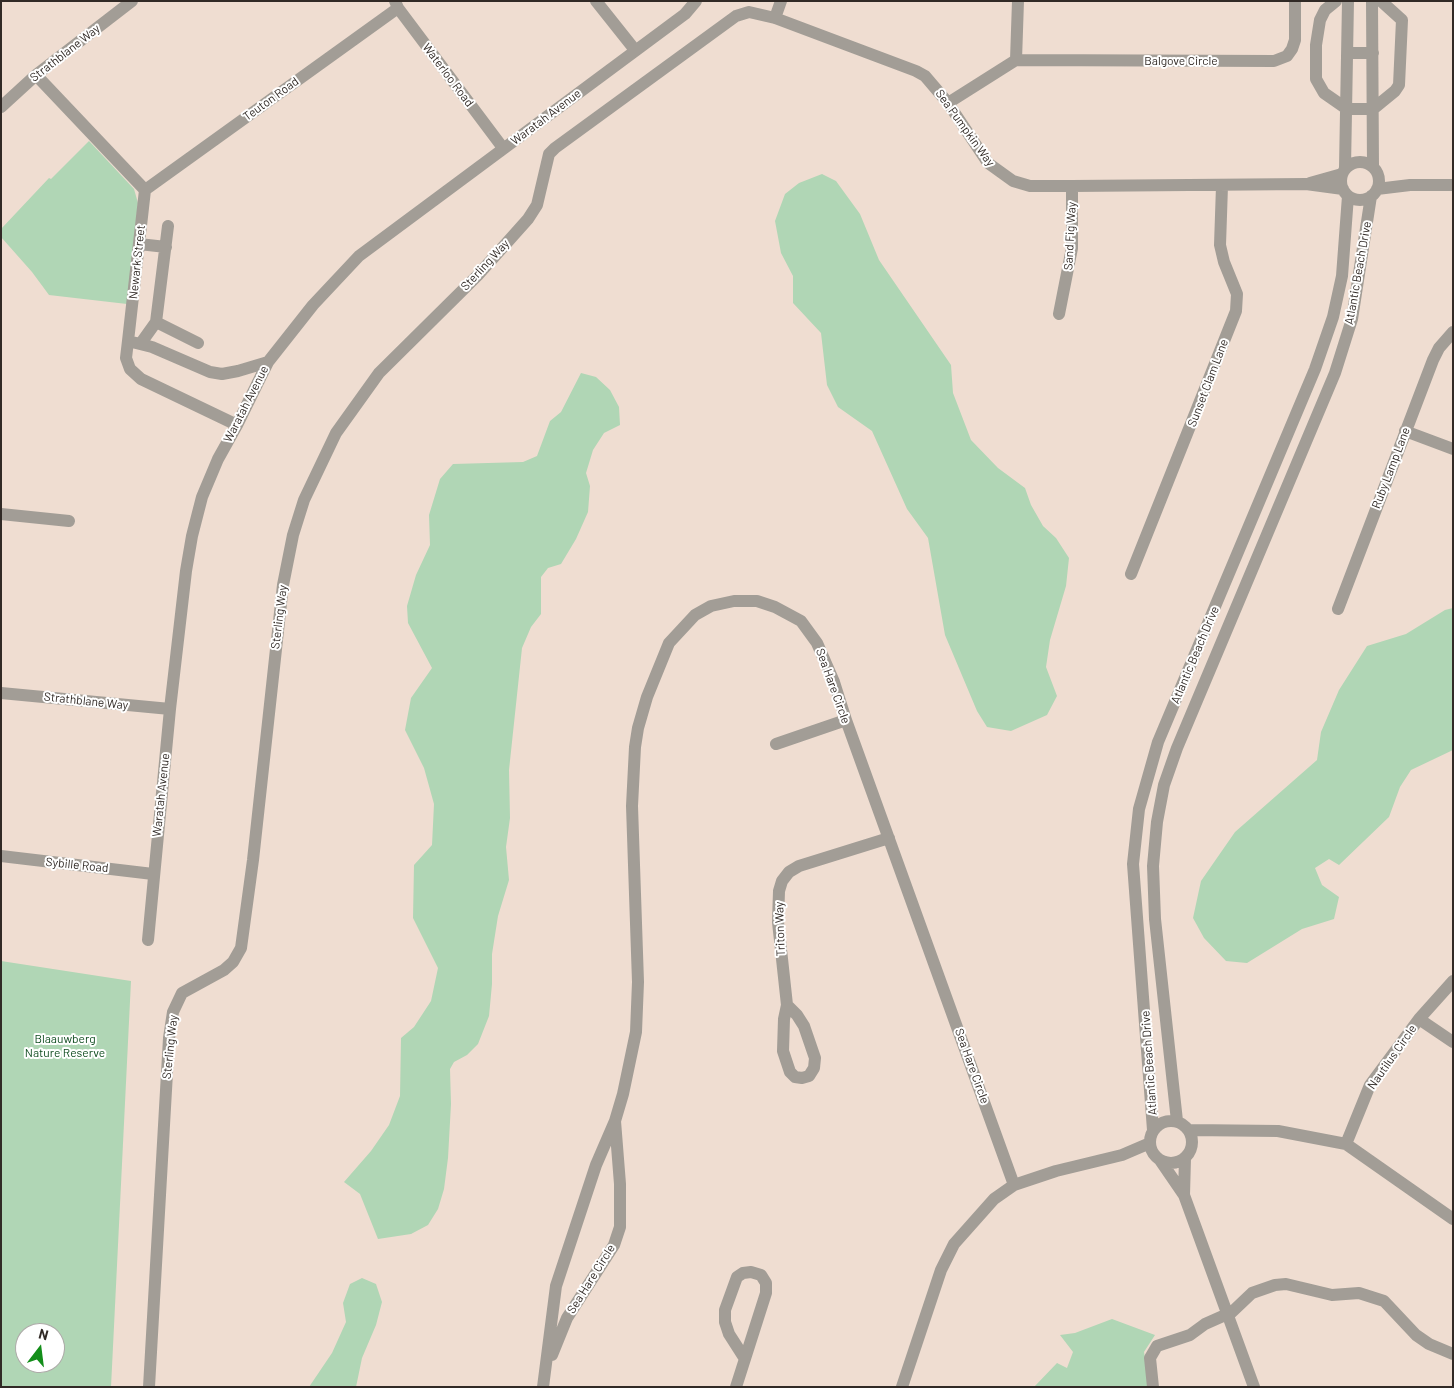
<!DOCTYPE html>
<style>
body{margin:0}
#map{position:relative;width:1454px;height:1388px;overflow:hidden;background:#efddd1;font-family:Barlow,sans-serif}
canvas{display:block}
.frame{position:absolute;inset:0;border:2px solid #312a26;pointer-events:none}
.north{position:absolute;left:15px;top:1323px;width:50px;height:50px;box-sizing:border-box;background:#fff;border:1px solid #adaaa8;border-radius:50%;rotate:15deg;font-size:14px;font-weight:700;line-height:20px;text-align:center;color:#312a26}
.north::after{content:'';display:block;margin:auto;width:18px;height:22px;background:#138e1a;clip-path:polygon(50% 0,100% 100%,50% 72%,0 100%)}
</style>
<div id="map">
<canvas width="1454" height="1388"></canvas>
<div class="frame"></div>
<div class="north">N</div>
</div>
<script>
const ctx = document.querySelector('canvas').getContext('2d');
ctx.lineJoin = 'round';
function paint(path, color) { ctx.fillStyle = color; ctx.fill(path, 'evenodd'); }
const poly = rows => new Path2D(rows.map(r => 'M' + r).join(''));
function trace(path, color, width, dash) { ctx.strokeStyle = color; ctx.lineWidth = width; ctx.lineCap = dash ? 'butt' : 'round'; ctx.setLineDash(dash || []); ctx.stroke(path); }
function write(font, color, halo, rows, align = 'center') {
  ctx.font = font + ' Barlow,sans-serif'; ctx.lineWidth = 4; ctx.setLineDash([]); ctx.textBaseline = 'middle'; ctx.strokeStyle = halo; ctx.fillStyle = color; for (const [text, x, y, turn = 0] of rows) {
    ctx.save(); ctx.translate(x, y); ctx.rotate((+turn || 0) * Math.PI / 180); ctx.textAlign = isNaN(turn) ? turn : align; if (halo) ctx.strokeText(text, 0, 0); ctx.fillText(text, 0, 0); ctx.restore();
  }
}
paint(poly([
 [89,141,134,189,138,203,127,304,49,295,32,272,1,237,1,229,49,178,51,179],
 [822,174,836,181,860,214,879,260,951,365,953,393,971,440,998,468,1025,488,1031,505,1043,526,1056,538,1069,558,1066,586,1050,640,1046,667,1057,696,1047,715,1011,731,987,727,977,711,945,635,928,538,907,509,872,431,838,407,827,385,821,333,793,303,793,276,781,253,775,221,785,194,799,183],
 [581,373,596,377,610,390,619,407,620,425,604,433,593,450,586,473,590,486,588,512,576,539,561,564,548,568,541,577,541,614,531,627,522,648,509,770,510,818,506,847,509,880,498,916,492,954,492,984,489,1016,478,1044,467,1055,454,1062,450,1069,451,1104,448,1158,444,1189,438,1209,428,1225,411,1234,378,1239,360,1194,344,1182,371,1151,389,1125,400,1096,401,1038,414,1027,431,1001,438,968,413,918,414,865,432,845,434,804,424,768,405,730,411,698,432,668,408,623,407,606,416,575,430,545,429,515,440,479,453,464,523,462,537,456,550,421,561,412],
 [1453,608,1453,750,1411,770,1400,787,1389,817,1339,865,1329,859,1315,868,1322,885,1339,897,1334,919,1302,929,1247,963,1226,961,1204,938,1193,918,1201,881,1235,832,1317,760,1321,732,1339,690,1367,646,1406,634,1445,610],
 [1,961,131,981,111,1387,1,1387],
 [25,1333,55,1333,55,1363,25,1363],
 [362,1278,376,1284,382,1302,376,1325,362,1358,356,1387,309,1387,332,1353,346,1322,343,1303,350,1284],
 [1112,1319,1155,1335,1144,1352,1150,1387,1034,1387,1057,1363,1067,1368,1073,1352,1060,1335,1075,1333]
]), '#b0d6b5');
trace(poly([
 [395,1,398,8,503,148],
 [596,1,635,50],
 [1336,1,1325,10,1320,20,1316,45,1316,79,1324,93,1347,109,1373,109,1395,91,1399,85,1402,20,1381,1],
 [1372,1,1373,167],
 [775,18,781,1],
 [1348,53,1373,53],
 [1016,60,1018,1],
 [36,75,145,190,128,341,126,358,130,369,141,379,237,425],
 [948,103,1016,60,1274,61,1287,56,1292,49,1295,40,1295,1],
 [1,107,36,75,132,1],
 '1341 181a19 19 0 1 1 38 0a19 19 0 1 1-38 0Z',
 [1345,168,1348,1],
 [1310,183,1342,174],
 [1377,189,1410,185,1453,185],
 [145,190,398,8],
 [168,226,156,322,198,343],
 [139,244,166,247],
 [1059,314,1072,248,1072,186],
 [128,341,152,347,210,372,222,374,238,371,268,362],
 [141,343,156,322],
 [1405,431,1453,449],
 [1,514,69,521],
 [1131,574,1236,311,1237,294,1224,262,1220,245,1222,186],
 [1338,609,1433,360,1439,348,1453,332],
 [1,693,170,709],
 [776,744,846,720],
 [1,856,153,874],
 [148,940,170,709,186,571,192,536,202,497,218,459,237,425,268,362,313,305,359,256,685,14,696,1],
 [787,1005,797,1015,804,1026,815,1058,814,1068,809,1076,802,1078,795,1077,790,1072,783,1051,784,1019,787,1005,778,922,779,891,782,881,789,872,799,866,889,838],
 [1419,1019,1453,1042],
 [1177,1121,1155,919,1153,866,1157,822,1164,785,1177,748,1335,373,1352,319,1371,196],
 '1150 1142a21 21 0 1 1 42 0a21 21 0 1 1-42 0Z',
 [1153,1130,1133,864,1139,809,1158,742,1315,369,1333,317,1342,276,1348,196],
 [1190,1130,1278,1131,1346,1144,1453,1219],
 [1346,1144,1370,1085,1419,1019,1453,981],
 [1160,1160,1184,1195,1254,1387],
 [1184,1195,1185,1158],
 [552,1355,567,1318,614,1245,620,1227,620,1184,615,1121],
 [149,1387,169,1038,173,1012,182,993,224,970,233,962,241,948,253,860,283,585,293,535,304,500,336,433,379,373,478,275,528,219,537,205,549,154,555,148,736,16,749,12,775,18,916,71,925,76,948,103,988,163,1013,181,1030,186,1072,186,1306,184,1343,189],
 [543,1387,556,1286,596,1165,615,1121,623,1094,636,1032,638,982,632,806,635,747,638,728,647,697,669,643,695,615,711,606,734,601,757,601,775,607,801,621,817,643,834,682,846,720,1014,1185,1056,1171,1122,1155,1150,1143],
 [736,1387,766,1293,766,1283,761,1275,751,1272,743,1273,737,1277,725,1310,725,1322,729,1334,745,1359],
 [902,1387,941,1270,954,1244,994,1199,1014,1185],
 [1153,1387,1150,1358,1157,1346,1190,1335,1205,1324,1232,1312,1252,1293,1275,1285,1286,1284,1332,1295,1359,1293,1384,1301,1416,1335,1429,1344,1453,1354]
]), '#a29d96', 12);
write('12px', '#312a26', '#fff', [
 ["Strathblane Way",65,53,-38],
 ["Balgove Circle",1181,61],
 ["Waterloo Road",448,75,53],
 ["Teuton Road",271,99,-36],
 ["Waratah Avenue",546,117,-37],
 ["Sea Pumpkin Way",965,128,54],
 ["Sand Fig Way",1070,236,-87],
 ["Newark Street",137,262,-84],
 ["Sterling Way",485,265,-47],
 ["Atlantic Beach Drive",1358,273,-80],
 ["Sunset Clam Lane",1208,383,-69],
 ["Waratah Avenue",246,404,-63],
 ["Ruby Lamp Lane",1391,468,-69],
 ["Sterling Way",279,617,-83],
 ["Atlantic Beach Drive",1195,655,-67],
 ["Sea Hare Circle",833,686,70],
 ["Strathblane Way",86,701,6],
 ["Waratah Avenue",161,795,-84],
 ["Sybille Road",77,865,6],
 ["Triton Way",780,929,-92],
 ["Sterling Way",170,1047,-84],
 ["Nautilus Circle",1392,1057,-55],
 ["Atlantic Beach Drive",1149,1063,-94],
 ["Sea Hare Circle",972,1066,70],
 ["Sea Hare Circle",591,1279,-58]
]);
write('12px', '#104d20', '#fff', [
 ["Blaauwberg",65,1039],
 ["Nature Reserve",65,1053]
]);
</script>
